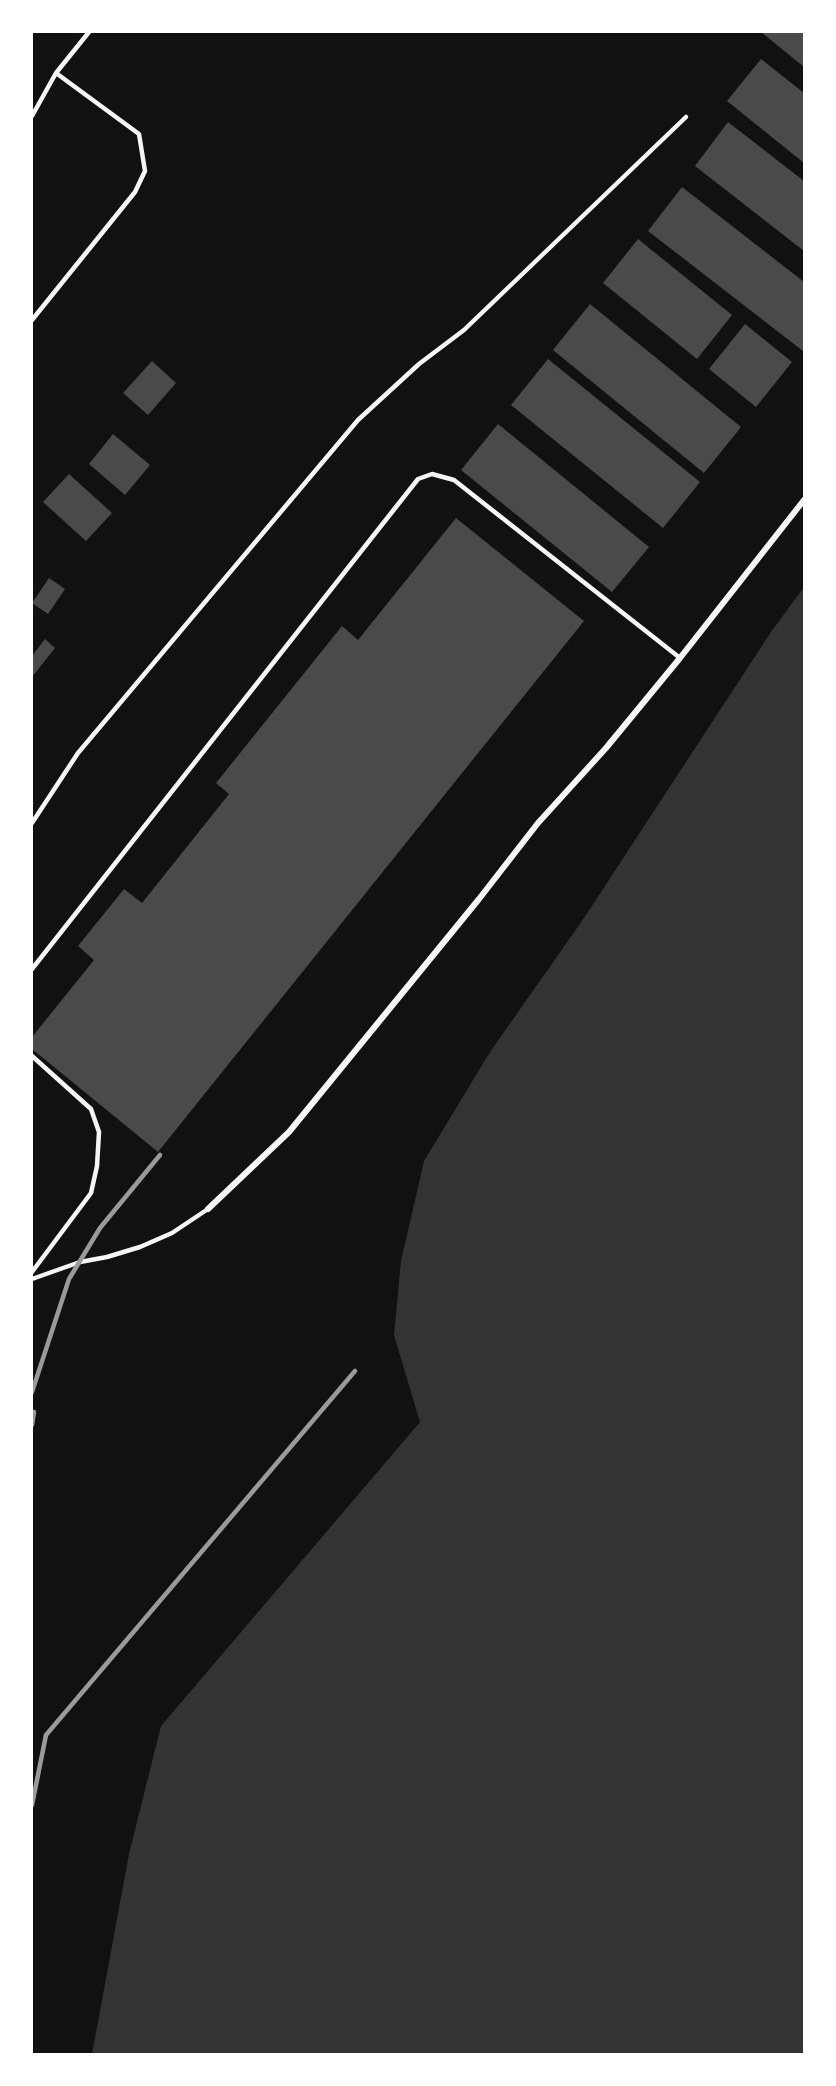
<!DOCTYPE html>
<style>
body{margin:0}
#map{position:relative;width:836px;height:2086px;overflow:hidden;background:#111;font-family:"Exo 2",sans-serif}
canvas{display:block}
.frame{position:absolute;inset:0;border:33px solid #fff;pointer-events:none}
</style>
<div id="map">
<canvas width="836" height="2086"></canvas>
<div class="frame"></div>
</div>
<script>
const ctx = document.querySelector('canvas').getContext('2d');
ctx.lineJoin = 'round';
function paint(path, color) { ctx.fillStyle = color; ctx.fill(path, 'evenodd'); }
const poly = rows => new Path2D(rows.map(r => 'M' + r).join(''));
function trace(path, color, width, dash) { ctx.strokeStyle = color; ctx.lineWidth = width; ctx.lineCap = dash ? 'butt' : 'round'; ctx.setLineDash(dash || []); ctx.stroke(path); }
paint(poly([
 [804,587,804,2054,92,2054,129,1854,161,1726,420,1422,394,1335,401,1261,424,1161,490,1052,584,918,771,632]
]), '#333');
paint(poly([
 [761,32,804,32,804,67],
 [761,59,804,93,804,163,727,101],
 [728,122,804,181,804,251,695,166],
 [682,187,804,282,803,351,648,231],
 [638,239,732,315,697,359,603,283],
 [590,304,741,427,704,473,553,350],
 [745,324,792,362,756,407,709,369],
 [548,359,700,482,663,528,511,405],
 [152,361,176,383,148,415,123,393],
 [498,424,649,547,612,592,461,470],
 [113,434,150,465,125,495,89,464],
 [69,474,112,513,86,541,43,502],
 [456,518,584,621,158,1152,32,1049,32,1037,94,960,78,946,124,889,142,903,229,794,216,783,342,626,358,640],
 [49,578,65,589,48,614,32,603],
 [45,639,55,648,32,677,32,656]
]), '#4a4a4a');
trace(poly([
 [32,116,56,73,89,32],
 [32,320,135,192,145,171,139,134,56,73],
 [32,823,78,753,358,420,419,364,464,330,686,117],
 [32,969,418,479,432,474,454,480,680,658],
 [32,1056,91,1109,99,1132,97,1166,91,1193,32,1272],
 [32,1279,80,1262,107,1257,140,1247,172,1233,208,1209]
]), '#f5f5f5', 4.5);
trace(poly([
 [208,1209,289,1132,479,899,538,823,606,748,680,658,804,500]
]), '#f5f5f5', 6);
trace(poly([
 [32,1392,69,1279,100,1228,160,1155],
 [32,1425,34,1412],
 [32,1805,46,1735,355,1371]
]), '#9a9a9a', 4.5);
</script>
